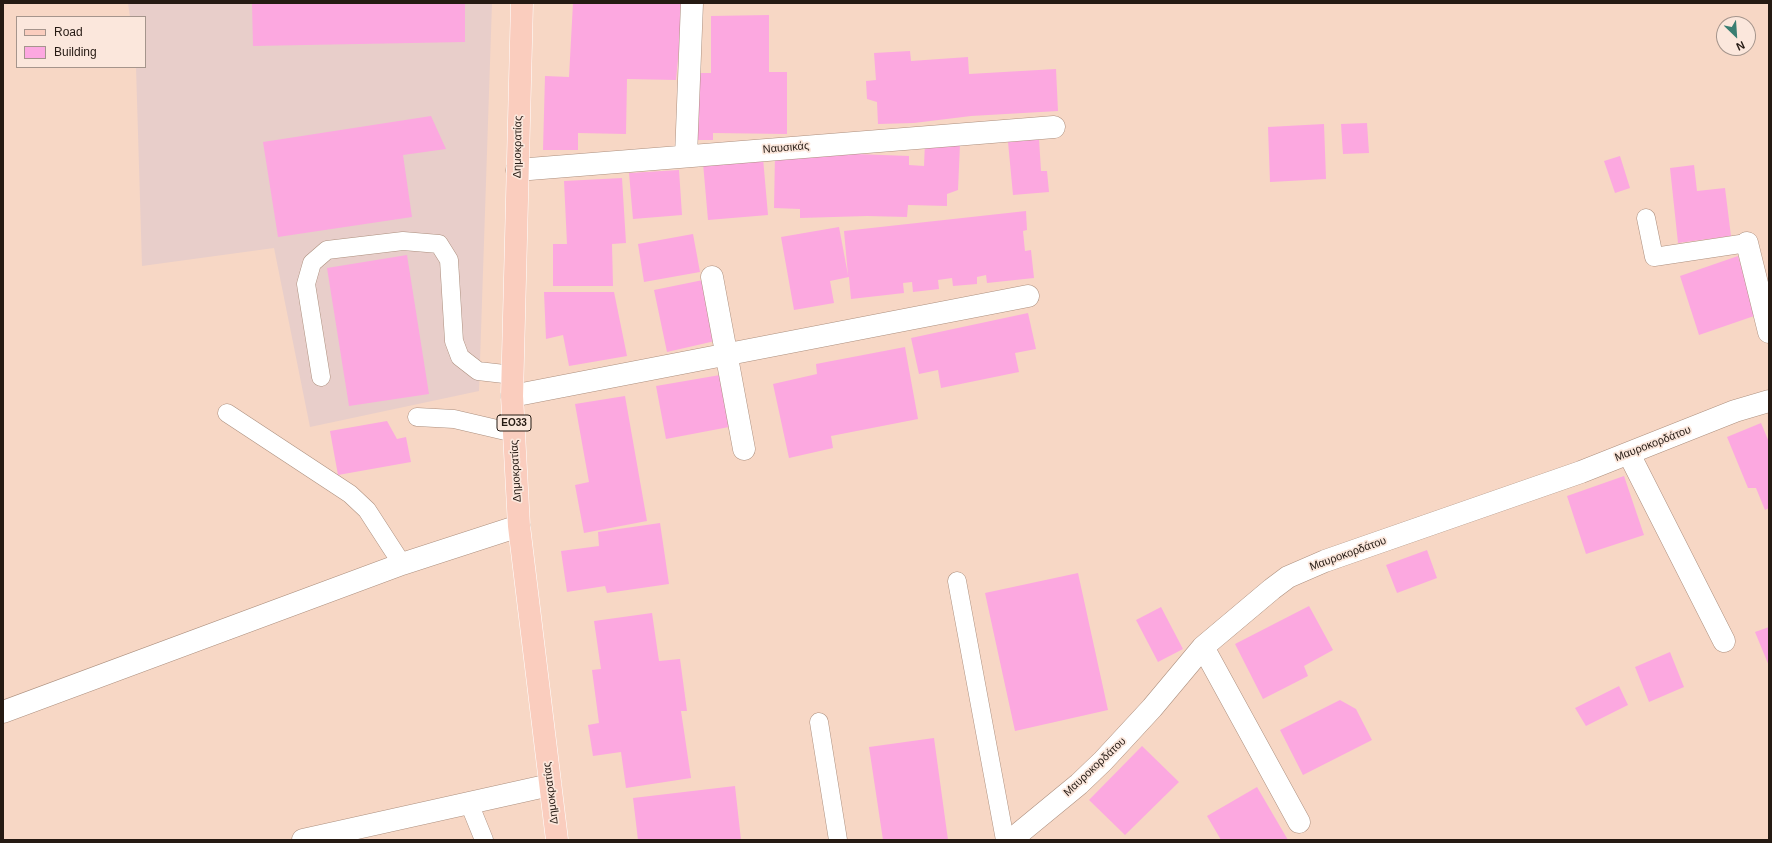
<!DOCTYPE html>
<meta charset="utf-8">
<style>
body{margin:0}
#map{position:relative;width:1772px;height:843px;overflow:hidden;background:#f7d7c5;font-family:Arial,sans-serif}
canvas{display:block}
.frame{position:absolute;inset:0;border:4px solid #251a13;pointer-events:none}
.legend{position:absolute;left:16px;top:16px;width:130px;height:52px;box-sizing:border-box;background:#fbe7dc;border:1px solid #a5958c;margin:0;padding:5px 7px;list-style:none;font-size:12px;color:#251a13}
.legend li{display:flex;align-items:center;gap:8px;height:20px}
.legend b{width:20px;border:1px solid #a5958c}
.north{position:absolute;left:1716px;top:16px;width:40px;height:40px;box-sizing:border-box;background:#fbe7dc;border:1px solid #a5958c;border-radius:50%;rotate:155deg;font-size:11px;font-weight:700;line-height:16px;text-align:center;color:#251a13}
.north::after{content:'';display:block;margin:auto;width:14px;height:18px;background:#3a7e72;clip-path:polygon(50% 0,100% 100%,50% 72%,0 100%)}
</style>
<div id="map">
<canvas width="1772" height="843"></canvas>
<div class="frame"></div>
<ul class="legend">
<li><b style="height:5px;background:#facdbe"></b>Road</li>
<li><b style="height:11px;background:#fca8e0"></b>Building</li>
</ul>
<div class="north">N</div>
</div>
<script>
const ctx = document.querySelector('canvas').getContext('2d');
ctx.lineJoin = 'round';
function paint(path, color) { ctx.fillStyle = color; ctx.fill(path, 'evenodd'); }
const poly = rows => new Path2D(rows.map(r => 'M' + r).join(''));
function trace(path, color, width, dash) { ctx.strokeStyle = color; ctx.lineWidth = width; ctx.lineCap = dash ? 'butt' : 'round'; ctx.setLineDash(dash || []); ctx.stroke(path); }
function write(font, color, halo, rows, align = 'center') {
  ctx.font = font + ' Arial,sans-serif'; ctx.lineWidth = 3.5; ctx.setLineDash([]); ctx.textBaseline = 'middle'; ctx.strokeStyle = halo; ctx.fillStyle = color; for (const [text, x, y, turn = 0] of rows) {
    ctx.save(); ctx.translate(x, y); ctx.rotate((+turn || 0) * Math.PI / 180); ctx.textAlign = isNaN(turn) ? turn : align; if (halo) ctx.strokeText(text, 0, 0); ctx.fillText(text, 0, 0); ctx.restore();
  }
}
paint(poly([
 [128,3,492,3,479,391,310,427,274,248,142,266,136,67,145,67,145,17,130,17]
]), '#e8ceca');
paint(poly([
 [252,3,465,3,465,42,253,46],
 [573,3,681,3,680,39,676,80,627,79,626,134,578,133,578,150,543,150,545,76,569,77],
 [769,15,769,72,787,72,787,134,713,133,713,140,695,140,695,73,711,73,711,16],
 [910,51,911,61,968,57,969,74,1056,69,1058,111,971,116,914,123,878,124,877,102,867,99,866,81,876,80,874,53],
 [431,116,446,149,403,155,412,217,278,237,263,142],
 [1367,123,1369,153,1343,154,1341,124],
 [1324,124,1326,179,1270,182,1268,127],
 [1039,139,1041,171,1047,171,1049,192,1013,195,1008,142],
 [925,142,960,144,958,190,947,194,947,206,908,205,907,217,867,216,800,218,800,209,774,208,775,154,829,153,909,156,909,165,924,166],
 [1620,156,1630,188,1615,193,1604,161],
 [763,158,768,215,708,220,703,163],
 [1694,165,1697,191,1725,188,1731,236,1678,243,1670,168],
 [679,170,682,215,633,219,629,173],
 [622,178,626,243,612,244,613,286,553,286,553,244,567,244,564,181],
 [1026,211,1027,230,1023,231,1025,251,1031,250,1034,278,987,283,986,275,977,277,977,284,953,286,952,278,938,280,939,289,913,292,912,282,903,283,904,293,851,299,849,277,830,281,834,303,794,310,781,237,839,227,848,275,844,231],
 [693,234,700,272,644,282,638,244],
 [407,255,429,394,349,406,327,268],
 [1738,256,1757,315,1699,335,1680,276],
 [703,280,715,341,667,352,654,290],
 [544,292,614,292,627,356,569,366,563,335,546,339],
 [1028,313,1036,349,1015,353,1019,372,941,388,938,370,919,374,911,338],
 [905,347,918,419,831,436,833,448,789,458,773,384,817,374,816,364],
 [720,375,729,427,666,439,656,386],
 [625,396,647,521,584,533,575,485,589,482,575,404],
 [387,421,397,439,406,437,411,462,338,475,330,431],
 [1761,423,1769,442,1769,508,1765,510,1756,488,1748,488,1727,437],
 [1624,476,1644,535,1586,554,1567,496],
 [660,523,669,584,607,593,605,586,567,592,561,551,599,546,598,532],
 [1427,550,1437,578,1397,593,1386,565],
 [1078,573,1108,710,1015,731,985,593],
 [1309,606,1333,650,1304,666,1308,676,1263,699,1235,644],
 [1161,607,1183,649,1158,662,1136,620],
 [652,613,659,661,680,659,687,711,681,711,691,778,626,788,621,752,593,756,588,725,599,723,592,670,601,669,594,621],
 [1769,627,1769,666,1755,632],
 [1670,652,1684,687,1649,702,1635,667],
 [1619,686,1628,705,1586,726,1575,708],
 [1340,700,1356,709,1372,740,1303,775,1280,730],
 [934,738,948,840,883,840,869,747],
 [1142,746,1179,782,1125,835,1089,800],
 [735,786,741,840,638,840,633,798],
 [1257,787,1288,840,1221,840,1207,816]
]), '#fca8e0');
const service = poly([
 [1646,218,1654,257,1747,243],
 [321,377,306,284,312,263,327,250,403,241,439,244,449,260,454,341,460,357,478,371,513,375],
 [227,413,350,494,367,510,402,564],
 [417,417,454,419,514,433],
 [957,581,1005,840],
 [819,722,838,840],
 [469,803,484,840]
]);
const minor = poly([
 [686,156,692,3],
 [517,170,1054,127],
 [1747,243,1769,332],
 [712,277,744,449],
 [512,396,1028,296],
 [1629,454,1724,641],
 [1203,647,1299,822],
 [3,712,402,564,519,526],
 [303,840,550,785],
 [1011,840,1079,784,1103,761,1152,708,1203,647,1272,589,1288,577,1325,561,1581,472,1735,411,1769,401]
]);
const primary = poly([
 [522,3,512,396,519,526,557,840]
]);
trace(service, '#ac8f7e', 19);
trace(minor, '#ac8f7e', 23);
trace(primary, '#fff', 23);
trace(service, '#fff', 18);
trace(minor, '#fff', 22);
trace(primary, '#facdbe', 22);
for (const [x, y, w] of [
 [514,423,34]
]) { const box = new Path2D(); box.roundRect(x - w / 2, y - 8, w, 16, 3); ctx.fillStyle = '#fbe7dc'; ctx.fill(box); trace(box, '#251a13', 1); }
write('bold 10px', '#251a13', null, [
 ["ΕΟ33",514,423]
]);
write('11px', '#251a13', '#fbe7dc', [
 ["Δημοκρατίας",518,147,-89],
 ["Ναυσικάς",786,148,-5],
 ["Μαυροκορδάτου",1653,444,-21],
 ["Δημοκρατίας",516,471,-93],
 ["Μαυροκορδάτου",1348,554,-20],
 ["Μαυροκορδάτου",1095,767,-43],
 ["Δημοκρατίας",551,793,-97]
]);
</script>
